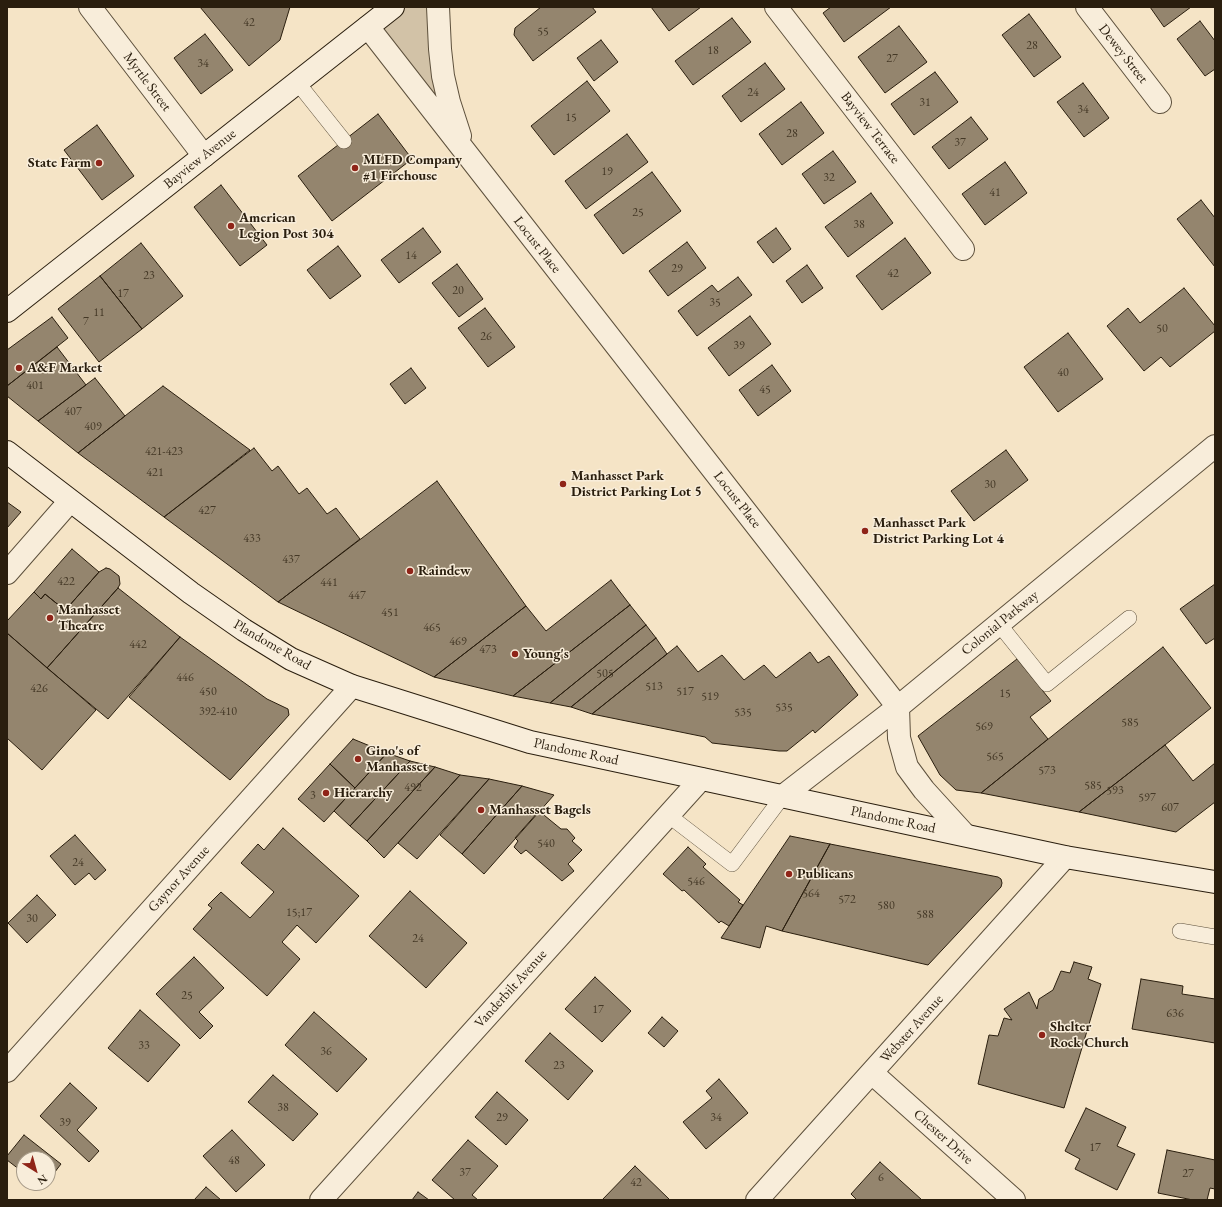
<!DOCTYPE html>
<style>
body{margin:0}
#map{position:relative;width:1222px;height:1207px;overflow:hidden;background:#f5e4c6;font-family:"EB Garamond",serif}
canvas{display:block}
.frame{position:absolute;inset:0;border:8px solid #2a1e0e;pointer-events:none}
.north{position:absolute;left:16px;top:1151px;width:40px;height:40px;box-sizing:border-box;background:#f8edda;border:1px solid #a69a88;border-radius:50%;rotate:143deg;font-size:11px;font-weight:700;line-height:16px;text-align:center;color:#2a1e0e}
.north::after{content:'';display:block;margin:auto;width:14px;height:18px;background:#8f2418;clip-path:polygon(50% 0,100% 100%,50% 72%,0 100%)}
</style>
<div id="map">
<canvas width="1222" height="1207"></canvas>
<div class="frame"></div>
<div class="north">N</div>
</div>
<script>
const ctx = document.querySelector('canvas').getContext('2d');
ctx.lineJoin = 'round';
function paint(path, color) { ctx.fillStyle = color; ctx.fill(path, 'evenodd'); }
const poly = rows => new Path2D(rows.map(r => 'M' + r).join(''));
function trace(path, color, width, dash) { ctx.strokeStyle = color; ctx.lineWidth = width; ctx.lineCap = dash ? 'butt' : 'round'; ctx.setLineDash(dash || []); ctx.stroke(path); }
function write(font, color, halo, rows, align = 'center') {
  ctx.font = font + ' "EB Garamond",serif'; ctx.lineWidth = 3; ctx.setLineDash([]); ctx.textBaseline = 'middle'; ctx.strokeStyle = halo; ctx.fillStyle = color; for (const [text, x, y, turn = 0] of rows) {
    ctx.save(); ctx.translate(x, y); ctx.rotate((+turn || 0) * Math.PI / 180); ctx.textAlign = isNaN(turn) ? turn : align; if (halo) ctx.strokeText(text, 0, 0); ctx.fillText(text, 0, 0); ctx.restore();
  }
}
paint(poly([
 [393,7,438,7,456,127,368,27]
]), '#d2c2a7');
const building = poly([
 [200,7,290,7,280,40,249,66,200,7],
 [541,7,592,7,596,12,533,61,514,35,515,28,541,7],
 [651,7,701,7,669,31,651,7],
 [831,7,891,7,844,42,823,13,831,7],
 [1150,7,1191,7,1164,27,1150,7],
 [1029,14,1061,57,1034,77,1002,35,1029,14],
 [732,18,751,42,693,85,675,61,732,18],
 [1200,21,1215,41,1215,69,1205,76,1177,39,1200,21],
 [899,26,927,62,885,93,858,57,899,26],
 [205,34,233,70,201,94,174,58,205,34],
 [601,40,618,62,594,81,577,58,601,40],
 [765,63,785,89,741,122,722,96,765,63],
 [935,72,958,102,914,135,891,104,935,72],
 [587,81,610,111,554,155,531,126,587,81],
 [1083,83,1109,118,1084,137,1057,102,1083,83],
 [801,102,824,133,782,165,759,134,801,102],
 [378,114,412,159,332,221,298,176,378,114],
 [971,117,988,139,949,169,932,147,971,117],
 [97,125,134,176,102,200,64,150,97,125],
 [627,134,648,162,586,209,565,181,627,134],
 [833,151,856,182,824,204,802,174,833,151],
 [1005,162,1027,193,985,225,962,194,1005,162],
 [652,172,681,211,623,254,594,215,652,172],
 [221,185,267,245,240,266,194,207,221,185],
 [871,193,893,223,848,257,825,227,871,193],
 [1201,200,1215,218,1215,267,1177,219,1201,200],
 [423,228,441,252,399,283,381,260,423,228],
 [776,228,791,249,773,263,757,242,776,228],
 [905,238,931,273,882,310,856,276,905,238],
 [687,242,706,268,668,296,649,271,687,242],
 [141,243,183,296,142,329,100,276,141,243],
 [338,246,361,276,330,299,307,270,338,246],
 [457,264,483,299,459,317,432,283,457,264],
 [807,265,823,288,802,303,786,281,807,265],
 [100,276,142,329,99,362,58,309,100,276],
 [738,277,752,295,697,336,678,311,712,285,718,292,738,277],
 [1184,288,1215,326,1215,331,1170,367,1161,357,1144,371,1107,326,1128,308,1140,323,1184,288],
 [485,308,515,347,488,367,458,328,485,308],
 [750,316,771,344,729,376,708,348,750,316],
 [52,317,68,338,7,386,7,350,52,317],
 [1068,333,1103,379,1058,412,1024,367,1068,333],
 [57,347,86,385,38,421,7,396,7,386,57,347],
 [772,365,791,391,758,416,739,390,772,365],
 [411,368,426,388,405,404,390,384,411,368],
 [95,378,125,416,78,453,38,421,95,378],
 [163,386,250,450,164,517,78,453,163,386],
 [254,448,272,471,278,466,299,494,307,488,327,514,336,508,360,539,278,602,164,517,254,448],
 [1006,450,1028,480,974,521,951,491,1006,450],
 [437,481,526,606,434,677,278,602,437,481],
 [7,502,21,512,7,528,7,502],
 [72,549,99,572,61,615,57,612,61,607,45,594,41,599,34,592,72,549],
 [106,568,110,569,119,576,120,584,118,588,47,668,7,633,7,621,34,592,41,599,45,594,61,607,57,612,61,615,99,572,106,568],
 [611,580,630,605,513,696,434,677,526,606,546,631,611,580],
 [1215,584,1215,638,1206,644,1180,609,1215,584],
 [118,588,180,637,108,719,47,668,118,588],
 [630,605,646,625,550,703,513,696,630,605],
 [646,625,656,638,571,707,550,703,646,625],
 [7,633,96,710,42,770,7,738,7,633],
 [180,637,267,699,288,709,289,715,230,780,129,697,180,637],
 [656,638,667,654,592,714,571,707,656,638],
 [677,646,698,672,722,655,744,680,764,665,776,678,810,652,818,663,829,656,858,695,815,733,813,730,787,751,779,751,712,743,705,737,592,714,677,646],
 [1163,647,1211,708,1165,745,1079,812,981,793,1163,647],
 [1017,659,1051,701,1030,717,1048,739,981,793,956,790,940,775,918,736,1017,659],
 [353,739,387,753,355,788,330,764,353,739],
 [1165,745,1193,781,1215,763,1215,802,1176,832,1079,812,1165,745],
 [387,753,410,761,350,826,334,811,387,753],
 [410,761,435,767,367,841,350,826,410,761],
 [330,764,355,788,324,822,298,799,330,764],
 [435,767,460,775,384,858,367,841,435,767],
 [460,775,489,779,417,859,398,843,460,775],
 [489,779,522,786,462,854,440,835,489,779],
 [522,786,554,795,484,874,462,854,522,786],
 [539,811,561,829,567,829,575,838,572,841,582,850,568,864,574,871,562,881,526,850,521,854,514,847,518,841,515,838,539,811],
 [283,828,359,896,316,943,297,925,282,942,300,959,267,996,193,929,212,908,208,905,221,892,250,918,274,892,241,863,258,844,264,850,283,828],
 [75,835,106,870,95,880,89,873,75,885,50,856,75,835],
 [790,836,830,844,782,931,766,926,760,948,721,938,790,836],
 [830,844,998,877,1001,879,1002,883,1001,887,928,965,782,931,830,844],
 [688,847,706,864,703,867,740,900,738,902,743,905,729,926,721,921,719,923,684,890,682,891,663,874,688,847],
 [410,891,467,943,426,988,369,936,410,891],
 [37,895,56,915,27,943,8,923,37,895],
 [194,957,224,988,199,1012,213,1026,200,1039,156,994,194,957],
 [1074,962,1092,967,1088,979,1101,984,1064,1108,978,1084,989,1035,998,1036,1004,1018,1012,1020,1004,1009,1029,992,1037,1009,1039,999,1053,990,1061,971,1070,973,1074,962],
 [595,977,631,1011,602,1042,565,1009,595,977],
 [1141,979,1183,986,1182,994,1215,999,1215,1043,1132,1029,1141,979],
 [140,1010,180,1045,148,1082,108,1048,140,1010],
 [314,1012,367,1059,337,1092,285,1045,314,1012],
 [662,1017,678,1031,664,1047,648,1033,662,1017],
 [550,1033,593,1071,568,1100,525,1061,550,1033],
 [273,1075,318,1114,293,1141,248,1102,273,1075],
 [719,1079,748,1113,706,1149,683,1122,712,1098,706,1091,719,1079],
 [70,1083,97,1108,77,1130,99,1151,89,1162,40,1116,70,1083],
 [497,1092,528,1120,506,1145,475,1117,497,1092],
 [1086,1108,1126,1127,1117,1146,1135,1154,1117,1190,1075,1169,1080,1159,1065,1151,1086,1108],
 [232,1130,265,1165,236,1192,203,1156,232,1130],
 [24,1135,61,1164,48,1181,48,1159,24,1159,24,1173,7,1160,7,1156,24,1135],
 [468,1140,498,1166,472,1195,478,1200,455,1200,432,1180,468,1140],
 [1167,1150,1215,1160,1215,1189,1210,1188,1207,1200,1193,1200,1158,1193,1167,1150],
 [880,1162,922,1200,857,1200,851,1194,880,1162],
 [635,1166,670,1200,602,1200,635,1166],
 [206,1187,221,1200,194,1200,206,1187],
 [418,1192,429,1200,412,1200,418,1192]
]);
paint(building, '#94856e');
trace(building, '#2a1e0e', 1);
const lane = poly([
 [297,82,344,141],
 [999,624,1047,684,1129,618],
 [668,815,732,864,783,796],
 [1180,931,1215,937]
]);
const street = poly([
 [90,7,204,156],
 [438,7,440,49,443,76,449,102,460,136],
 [776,7,963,249],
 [1087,7,1160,102],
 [368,27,898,707,899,738,907,767,924,790,965,835],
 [7,573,70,501],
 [783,796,898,707,1215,446],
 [7,1071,352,686],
 [872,1073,1014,1200],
 [321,1200,701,779],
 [757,1200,1065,857]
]);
const secondary = poly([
 [7,311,393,7],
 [7,452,191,593,244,630,291,659,352,686,530,742,1065,857,1215,882]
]);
trace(lane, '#5d503c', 16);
trace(street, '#5d503c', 24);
trace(secondary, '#2a1e0e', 24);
trace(lane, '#f8edda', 15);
trace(street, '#f8edda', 22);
trace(secondary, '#f8edda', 22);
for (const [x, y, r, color] of [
 [99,163,4,"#8f2418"],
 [355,168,4,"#8f2418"],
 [231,226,4,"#8f2418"],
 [19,368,4,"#8f2418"],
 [563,484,4,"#8f2418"],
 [865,531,4,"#8f2418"],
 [410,571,4,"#8f2418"],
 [50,618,4,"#8f2418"],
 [515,654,4,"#8f2418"],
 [358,759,4,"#8f2418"],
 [326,793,4,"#8f2418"],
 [481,810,4,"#8f2418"],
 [789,874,4,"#8f2418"],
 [1042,1035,4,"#8f2418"]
]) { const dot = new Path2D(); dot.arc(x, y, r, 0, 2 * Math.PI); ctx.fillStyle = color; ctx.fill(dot); trace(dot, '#f8edda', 1.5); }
write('12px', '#443826', null, [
 ["42",249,23],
 ["55",543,32],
 ["28",1032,46],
 ["18",713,51],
 ["27",892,59],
 ["34",203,64],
 ["24",753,93],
 ["31",925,103],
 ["34",1083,110],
 ["15",571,118],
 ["28",792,134],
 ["37",960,143],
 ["19",607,172],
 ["32",829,178],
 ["41",995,193],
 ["25",638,213],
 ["38",859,225],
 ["14",411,256],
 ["29",677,269],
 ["42",893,274],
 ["23",149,276],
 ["20",458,291],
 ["17",123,294],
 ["35",715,303],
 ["11",99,313],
 ["7",86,322],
 ["50",1162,329],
 ["26",486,337],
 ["39",739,346],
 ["40",1063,373],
 ["401",35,386],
 ["45",765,390],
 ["407",73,412],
 ["409",93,427],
 ["421-423",164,452],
 ["421",155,473],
 ["30",990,485],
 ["427",207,511],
 ["433",252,539],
 ["437",291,560],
 ["422",66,582],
 ["441",329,583],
 ["447",357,596],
 ["451",390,613],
 ["465",432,628],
 ["469",458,642],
 ["442",138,645],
 ["473",488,650],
 ["505",605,674],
 ["446",185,678],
 ["513",654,687],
 ["426",39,689],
 ["450",208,692],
 ["517",685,692],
 ["15",1005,694],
 ["519",710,697],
 ["535",784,708],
 ["392-410",218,712],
 ["535",743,713],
 ["585",1130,723],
 ["569",984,727],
 ["565",995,757],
 ["573",1047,771],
 ["585",1093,786],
 ["492",413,788],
 ["593",1115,791],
 ["3",313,796],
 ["597",1147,798],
 ["607",1170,808],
 ["540",546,844],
 ["24",78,863],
 ["546",696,882],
 ["564",811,894],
 ["572",847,900],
 ["580",886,906],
 ["15;17",299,913],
 ["588",925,915],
 ["30",32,919],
 ["24",418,939],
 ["25",187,996],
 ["17",598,1010],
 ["636",1175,1014],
 ["33",144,1046],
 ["36",326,1052],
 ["23",559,1066],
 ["38",283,1108],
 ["29",502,1118],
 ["34",716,1118],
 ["39",65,1123],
 ["17",1095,1148],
 ["48",234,1161],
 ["37",465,1173],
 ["27",1188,1174],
 ["6",881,1178],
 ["42",636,1183]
]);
write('14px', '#2a1e0e', '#f8edda', [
 ["Dewey Street",1123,54,52],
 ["Myrtle Street",147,82,53],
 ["Bayview Terrace",870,128,52],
 ["Bayview Avenue",200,159,-38],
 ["Locust Place",537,245,52],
 ["Locust Place",737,500,52],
 ["Colonial Parkway",1000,623,-39],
 ["Plandome Road",272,645,30],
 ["Plandome Road",576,752,12],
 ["Plandome Road",893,820,12],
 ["Gaynor Avenue",179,879,-48],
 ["Vanderbilt Avenue",511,989,-48],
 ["Webster Avenue",912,1029,-48],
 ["Chester Drive",943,1137,42]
]);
write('bold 14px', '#2a1e0e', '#f8edda', [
 ["MLFD Company",363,160],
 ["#1 Firehouse",363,176],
 ["State Farm",91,163,"right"],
 ["American",239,218],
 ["Legion Post 304",239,234],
 ["A&F Market",27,368],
 ["Manhasset Park",571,476],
 ["District Parking Lot 5",571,492],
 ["Manhasset Park",873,523],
 ["District Parking Lot 4",873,539],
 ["Raindew",418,571],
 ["Manhasset",58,610],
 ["Theatre",58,626],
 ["Young's",523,654],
 ["Gino's of",366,751],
 ["Manhasset",366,767],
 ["Hierarchy",334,793],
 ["Manhasset Bagels",489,810],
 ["Publicans",797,874],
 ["Shelter",1050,1027],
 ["Rock Church",1050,1043]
], 'left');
</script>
